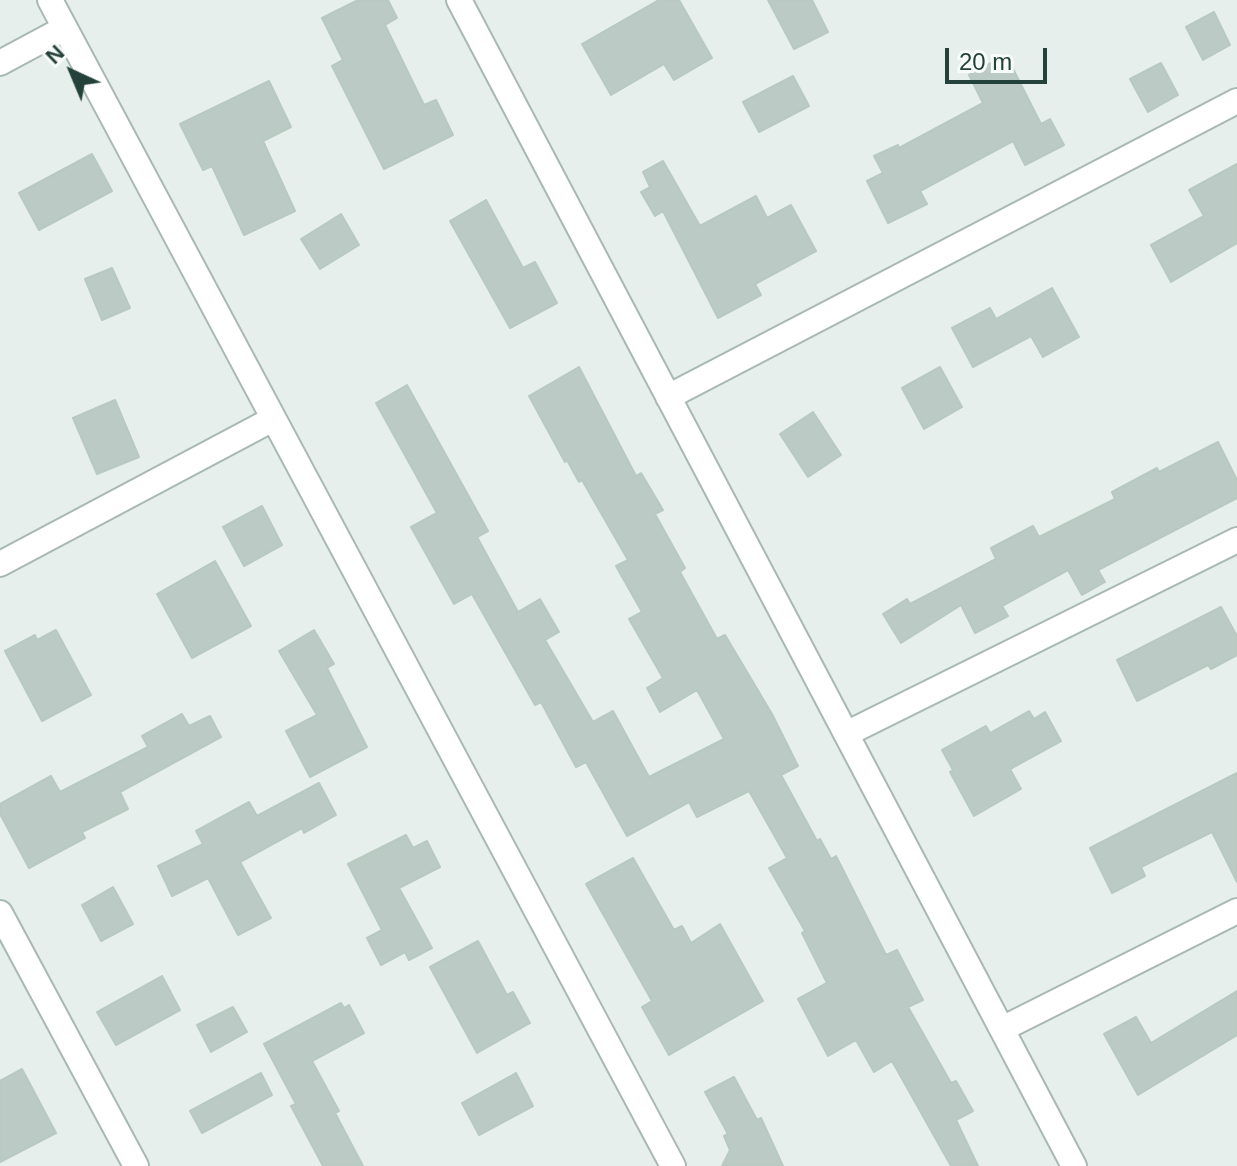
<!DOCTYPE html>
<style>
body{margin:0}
#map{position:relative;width:1237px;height:1166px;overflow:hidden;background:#e6efeb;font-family:Helvetica,sans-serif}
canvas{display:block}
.north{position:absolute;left:32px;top:32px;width:80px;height:80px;-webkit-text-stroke:6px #f7fbf9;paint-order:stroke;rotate:316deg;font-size:22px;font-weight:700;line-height:32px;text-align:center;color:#24423a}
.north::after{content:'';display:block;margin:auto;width:28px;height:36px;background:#24423a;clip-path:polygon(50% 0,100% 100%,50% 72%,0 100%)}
.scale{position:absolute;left:945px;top:48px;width:102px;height:36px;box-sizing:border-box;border:4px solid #24423a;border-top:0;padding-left:10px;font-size:24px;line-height:28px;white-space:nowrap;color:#24423a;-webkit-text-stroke:6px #f7fbf9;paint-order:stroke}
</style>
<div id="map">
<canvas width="1237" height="1166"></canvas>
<div class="north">N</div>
<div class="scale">20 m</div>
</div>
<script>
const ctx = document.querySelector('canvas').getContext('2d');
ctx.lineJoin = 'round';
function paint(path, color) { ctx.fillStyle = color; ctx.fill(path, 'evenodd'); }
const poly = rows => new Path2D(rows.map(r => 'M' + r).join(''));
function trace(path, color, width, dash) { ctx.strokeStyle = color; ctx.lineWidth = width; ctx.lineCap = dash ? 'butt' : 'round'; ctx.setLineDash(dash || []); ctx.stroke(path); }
const building = poly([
 [358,0,388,0,397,18,385,25,424,105,436,100,453,135,384,169,332,66,343,60,322,18,358,0],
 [659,0,679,0,712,58,674,80,664,64,611,95,582,44,659,0],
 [768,0,812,0,828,32,794,49,768,0],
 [1214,12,1230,45,1203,60,1186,27,1214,12],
 [1006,55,1041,124,1050,119,1064,145,1025,165,1013,141,920,191,927,204,888,223,867,181,883,173,874,156,898,145,899,148,983,103,969,75,1006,55],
 [1161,63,1178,95,1148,112,1130,79,1161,63],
 [793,76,809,106,759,132,743,102,793,76],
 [269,81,291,127,263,141,295,211,244,235,212,166,203,170,180,124,269,81],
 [92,154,112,191,39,230,19,193,92,154],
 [663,161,700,226,756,196,767,218,791,205,816,251,755,284,761,295,718,318,663,211,655,216,641,192,650,187,643,172,663,161],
 [1237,164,1237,243,1171,282,1151,245,1204,216,1189,190,1237,164],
 [486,200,523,268,535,262,557,303,510,328,450,221,486,200],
 [341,214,359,245,320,269,301,239,341,214],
 [112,268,130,308,102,320,85,279,112,268],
 [1052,288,1079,337,1043,357,1031,336,973,367,952,328,990,308,996,319,1052,288],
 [579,367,636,476,641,473,663,510,655,514,685,568,680,572,717,639,725,635,772,714,798,766,781,775,817,841,820,839,831,859,836,856,886,955,897,950,923,1000,908,1007,951,1083,956,1081,973,1111,956,1120,978,1166,951,1166,892,1061,874,1072,856,1040,828,1056,798,999,827,983,802,933,805,931,769,868,787,858,749,791,697,817,689,802,627,836,586,762,576,767,541,702,535,705,472,594,454,604,411,527,437,513,376,403,407,385,488,531,477,537,518,612,540,599,559,632,545,640,593,722,613,711,649,777,724,739,697,690,660,712,647,688,663,678,629,619,642,612,616,566,628,560,582,480,579,482,567,460,565,462,529,396,579,367],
 [940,367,962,407,924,429,902,388,940,367],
 [115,400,139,457,97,474,73,418,115,400],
 [813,412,841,455,808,477,780,434,813,412],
 [1218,442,1237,480,1237,498,1098,570,1105,582,1082,595,1068,570,1002,606,1008,616,975,633,961,605,901,643,883,614,907,599,910,604,996,559,991,548,1033,526,1039,537,1115,499,1112,492,1157,468,1159,472,1218,442],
 [262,506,282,545,244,566,223,527,262,506],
 [215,561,251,626,192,658,157,594,215,561],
 [1221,607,1237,636,1237,655,1211,669,1208,665,1137,701,1117,660,1221,607],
 [56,630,91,695,42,721,5,651,35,635,37,640,56,630],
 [314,630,334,664,327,668,367,747,310,777,286,731,317,715,279,651,314,630],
 [1029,711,1034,719,1045,712,1061,741,1010,769,1021,789,974,816,950,772,953,770,942,750,986,726,990,733,1029,711],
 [182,714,189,726,210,716,221,737,120,792,128,809,82,832,85,838,29,868,0,814,0,804,51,776,60,792,148,747,142,736,182,714],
 [1237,773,1237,882,1212,832,1141,867,1145,876,1112,893,1090,848,1237,773],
 [319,783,336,815,304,833,302,828,240,862,271,918,238,935,208,878,172,896,158,866,203,844,196,831,249,802,257,816,319,783],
 [406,835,413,848,427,841,440,867,399,888,432,948,409,960,405,952,381,965,367,938,382,930,348,864,406,835],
 [633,858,674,930,682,926,691,943,720,924,763,1001,669,1055,642,1007,652,1001,586,884,633,858],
 [113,887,133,924,101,941,82,905,113,887],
 [478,941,507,995,513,992,530,1023,477,1053,430,967,478,941],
 [162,976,180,1010,116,1045,97,1012,162,976],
 [1237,991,1237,1035,1138,1095,1104,1034,1136,1017,1151,1043,1237,991],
 [341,1003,344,1008,349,1005,364,1033,312,1061,339,1111,335,1113,363,1166,323,1166,291,1106,296,1104,264,1044,341,1003],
 [233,1007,247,1032,211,1052,197,1025,233,1007],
 [22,1069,56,1133,0,1162,0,1081,22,1069],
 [261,1073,272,1095,202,1133,190,1111,261,1073],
 [516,1073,533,1106,479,1135,462,1103,516,1073],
 [734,1077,757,1120,761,1118,783,1166,722,1166,730,1150,724,1136,728,1134,705,1092,734,1077]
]);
paint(building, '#bbcac4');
trace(building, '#b8c9c2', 2);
const minor = poly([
 [50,0,673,1166],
 [459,0,1074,1166],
 [0,63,65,28],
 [668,397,1237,101],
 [0,564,273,419],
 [846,734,1237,540],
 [0,913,136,1166],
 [1002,1029,1237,911]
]);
trace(minor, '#a8b8b2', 28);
trace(minor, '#fff', 24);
</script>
